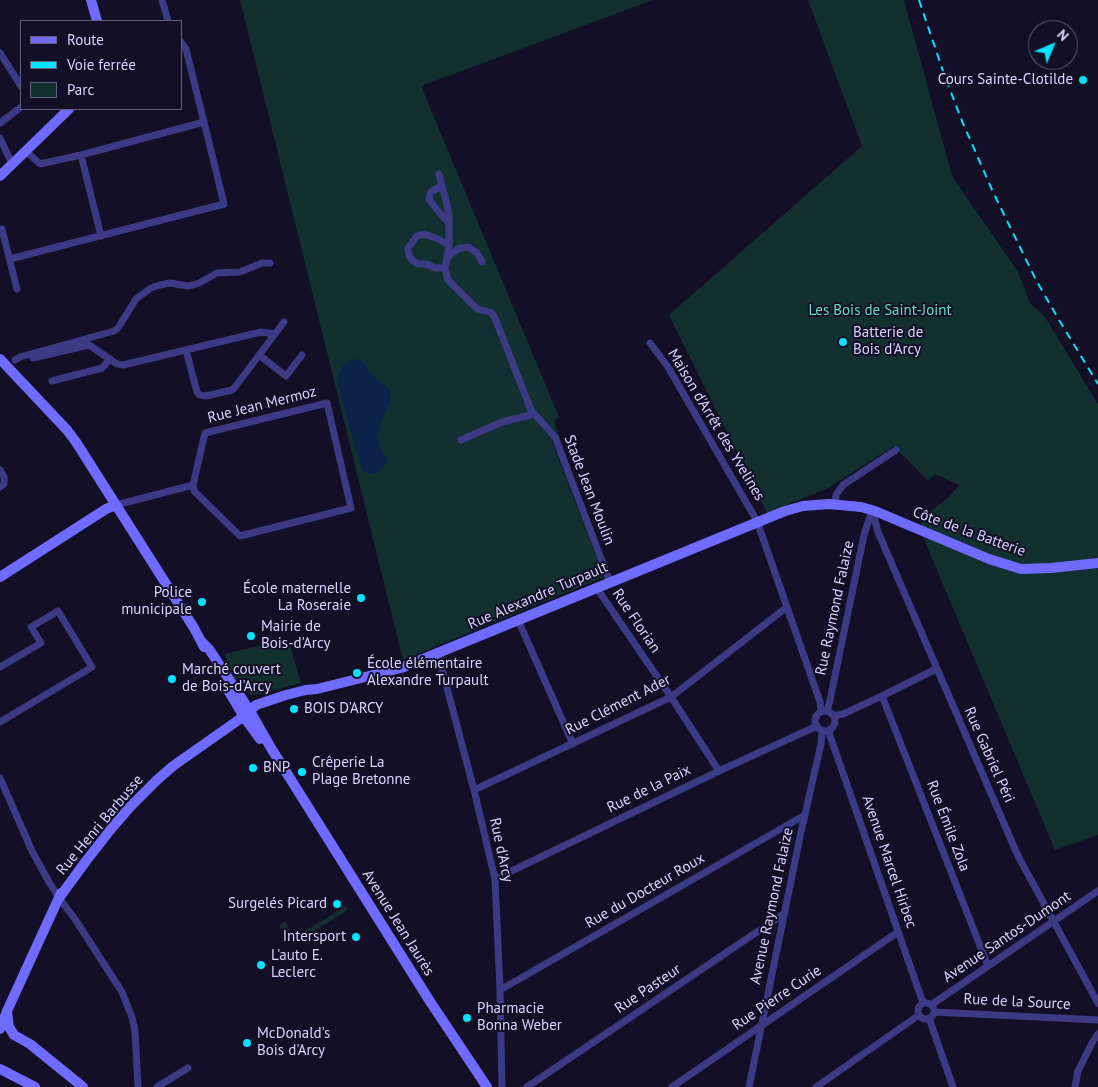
<!DOCTYPE html>
<meta charset="utf-8">
<style>
body{margin:0}
#map{position:relative;width:1098px;height:1087px;overflow:hidden;background:#130f26;font-family:"PT Sans",sans-serif}
canvas{display:block}
.legend{position:absolute;left:20px;top:20px;width:162px;height:90px;box-sizing:border-box;background:#130f26;border:1px solid #625e7d;margin:0;padding:6px 9px;list-style:none;font-size:15px;color:#d9d4ff}
.legend li{display:flex;align-items:center;gap:10px;height:25px}
.legend b{width:25px;border:1px solid #625e7d}
.north{position:absolute;left:1028px;top:20px;width:50px;height:50px;box-sizing:border-box;background:#130f26;border:1px solid #625e7d;border-radius:50%;rotate:45deg;font-size:14px;font-weight:700;line-height:20px;text-align:center;color:#d9d4ff}
.north::after{content:'';display:block;margin:auto;width:18px;height:22px;background:#00e5ff;clip-path:polygon(50% 0,100% 100%,50% 72%,0 100%)}
</style>
<div id="map">
<canvas width="1098" height="1087"></canvas>
<ul class="legend">
<li><b style="height:6px;background:#6f6bff"></b>Route</li>
<li><b style="height:6px;background:#00e5ff"></b>Voie ferrée</li>
<li><b style="height:14px;background:#12302f"></b>Parc</li>
</ul>
<div class="north">N</div>
</div>
<script>
const ctx = document.querySelector('canvas').getContext('2d');
ctx.lineJoin = 'round';
function paint(path, color) { ctx.fillStyle = color; ctx.fill(path, 'evenodd'); }
const poly = rows => new Path2D(rows.map(r => 'M' + r).join(''));
function trace(path, color, width, dash) { ctx.strokeStyle = color; ctx.lineWidth = width; ctx.lineCap = dash ? 'butt' : 'round'; ctx.setLineDash(dash || []); ctx.stroke(path); }
function write(font, color, halo, rows, align = 'center') {
  ctx.font = font + ' "PT Sans",sans-serif'; ctx.lineWidth = 4; ctx.setLineDash([]); ctx.textBaseline = 'middle'; ctx.strokeStyle = halo; ctx.fillStyle = color; for (const [text, x, y, turn = 0] of rows) {
    ctx.save(); ctx.translate(x, y); ctx.rotate((+turn || 0) * Math.PI / 180); ctx.textAlign = isNaN(turn) ? turn : align; if (halo) ctx.strokeText(text, 0, 0); ctx.fillText(text, 0, 0); ctx.restore();
  }
}
paint(poly([
 [240,0,653,0,421,86,559,417,554,421,560,438,552,441,604,577,403,660],
 [808,0,904,0,952,176,1018,272,1030,303,1045,317,1098,404,1098,835,1055,850,923,537,921,519,949,497,959,485,935,474,928,481,894,446,828,488,767,513,669,315,862,146],
 [288,639,301,683,261,694,251,695,243,689,229,668,225,654],
 [346,906,348,910,310,934,308,931,293,940,289,940,288,939,279,925,285,921,288,926,287,927,295,937]
]), '#12302f');
paint(poly([
 [357,359,362,361,376,379,388,388,391,392,390,401,380,425,378,436,379,444,381,449,388,459,386,464,380,470,375,474,366,473,362,470,341,397,338,382,339,372,343,366,350,361]
]), '#0c2248');
trace(poly([
 [162,0,168,21],
 [181,42,186,49,204,122],
 [0,53,21,86],
 [0,123,21,107],
 [0,138,12,164],
 [81,155,101,236],
 [439,174,442,186,446,200,449,215,449,245,445,268,448,280,473,305,478,309,492,313,495,318,531,410,555,437,610,582],
 [442,186,432,191,430,194,429,199,437,210,449,223],
 [2,229,17,289],
 [10,259,224,204,204,122,81,155,40,164,26,151],
 [447,259,452,253,460,248,468,247,477,253,482,262],
 [445,268,435,268,426,264,418,264,412,260,409,256,408,248,417,236,424,234,436,238,449,245],
 [650,343,668,367,757,521,820,702,821,712],
 [186,350,197,392,200,395,206,396,232,390,235,387,284,322],
 [259,355,286,376,302,355],
 [33,358,89,345,117,364,123,365,261,332,275,334],
 [15,360,20,357,114,331,118,328,136,299,151,288,160,285,170,283,187,286,193,285,199,283,217,273,240,272,262,263,270,263],
 [52,381,102,368,110,359],
 [327,403,351,508,240,536,194,491,193,485,205,433,327,403],
 [461,440,502,422,534,414],
 [0,470,4,477,4,484,0,487],
 [116,505,193,485],
 [835,505,836,495,843,485,896,450],
 [872,510,878,532,1018,856,1098,1003],
 [596,587,671,697,719,771],
 [518,620,573,744],
 [438,654,474,790,495,879,500,990,502,1087],
 [0,667,41,643,31,627,58,611,92,667,0,722],
 [882,696,988,966],
 [827,711,830,700,864,535,872,510],
 '815 721a10 10 0 1 1 20 0a10 10 0 1 1-20 0Z',
 [834,716,843,714,882,696,936,669],
 [828,730,923,1003],
 [0,778,32,851,49,882,59,898,75,919,122,992,132,1017,135,1031,138,1087],
 [474,790,671,697,787,607],
 [495,879,719,771,817,726],
 [500,990,805,815],
 '918 1011a8 8 0 1 1 16 0a8 8 0 1 1-16 0Z',
 [931,1005,1098,891],
 [934,1012,1098,1020],
 [929,1018,953,1087],
 [157,1087,188,1068],
 [527,1087,785,913],
 [672,1087,898,932],
 [749,1087,801,832,821,744,822,730],
 [816,1087,919,1015],
 [1075,1087,1078,1071,1092,1043,1098,1034]
]), '#3d3a85', 7);
trace(poly([
 [91,0,97,21],
 [0,176,69,109],
 [0,359,67,430,76,442,194,628,204,647],
 [0,577,106,509,116,505],
 [202,642,209,649,250,711,271,748,431,1003,487,1087],
 [228,690,244,717,260,739],
 [59,898,86,861,111,829,130,807,157,780,173,766,247,714,256,705,286,695,306,690,317,689,401,668,785,511,803,506,829,504,861,507,875,511,989,559,1021,569,1051,568,1098,563],
 [7,1012,9,1027,14,1035,30,1044,83,1087],
 [0,1029,7,1011,61,893],
 [0,1069,35,1087]
]), '#6f6bff', 10);
trace(poly([
 [919,0,944,74,962,121,993,192,1036,280,1059,320,1098,384]
]), '#00e5ff', 2, [8, 6]);
for (const [x, y, r, color] of [
 [1083,80,5,"#00e5ff"],
 [843,342,5,"#00e5ff"],
 [361,598,5,"#00e5ff"],
 [202,602,5,"#00e5ff"],
 [251,636,5,"#00e5ff"],
 [357,673,5,"#00e5ff"],
 [172,679,5,"#00e5ff"],
 [294,709,5,"#00e5ff"],
 [253,768,5,"#00e5ff"],
 [302,772,5,"#00e5ff"],
 [337,904,5,"#00e5ff"],
 [356,937,5,"#00e5ff"],
 [261,965,5,"#00e5ff"],
 [467,1018,5,"#00e5ff"],
 [247,1043,5,"#00e5ff"]
]) { const dot = new Path2D(); dot.arc(x, y, r, 0, 2 * Math.PI); ctx.fillStyle = color; ctx.fill(dot); trace(dot, '#130f26', 2); }
write('15px', '#d9d4ff', '#130f26', [
 ["Cours Sainte-Clotilde",1073,80,"right"],
 ["Batterie de",853,333],
 ["Bois d'Arcy",853,350],
 ["École maternelle",351,589,"right"],
 ["La Roseraie",351,606,"right"],
 ["Police",192,593,"right"],
 ["municipale",192,610,"right"],
 ["Mairie de",261,627],
 ["Bois-d'Arcy",261,644],
 ["École élémentaire",367,664],
 ["Alexandre Turpault",367,681],
 ["Marché couvert",182,670],
 ["de Bois-d'Arcy",182,687],
 ["BOIS D'ARCY",304,709],
 ["Crêperie La",312,763],
 ["Plage Bretonne",312,780],
 ["BNP",263,768],
 ["Surgelés Picard",327,904,"right"],
 ["Intersport",346,937,"right"],
 ["L'auto E.",271,956],
 ["Leclerc",271,973],
 ["Pharmacie",477,1009],
 ["Bonna Weber",477,1026],
 ["McDonald's",257,1034],
 ["Bois d'Arcy",257,1051]
], 'left');
write('15px', '#5fe0c0', '#130f26', [
 ["Les Bois de Saint-Joint",880,311]
]);
write('15px', '#d9d4ff', '#130f26', [
 ["Rue Jean Mermoz",262,405,-14],
 ["Maison d'Arrêt des Yvelines",716,425,59],
 ["Stade Jean Moulin",589,490,69],
 ["Côte de la Batterie",969,532,20],
 ["Rue Alexandre Turpault",538,596,-23],
 ["Rue Raymond Falaize",835,608,-78],
 ["Rue Florian",636,621,56],
 ["Rue Clément Ader",618,705,-27],
 ["Rue Gabriel Péri",989,755,66],
 ["Rue de la Paix",649,789,-26],
 ["Rue Henri Barbusse",100,825,-50],
 ["Rue Émile Zola",948,826,69],
 ["Rue d'Arcy",501,850,78],
 ["Avenue Marcel Hirbec",889,862,71],
 ["Rue du Docteur Roux",645,891,-30],
 ["Avenue Raymond Falaize",772,906,-78],
 ["Avenue Jean Jaurès",398,923,58],
 ["Avenue Santos-Dumont",1007,937,-34],
 ["Rue Pasteur",648,989,-34],
 ["Rue Pierre Curie",777,998,-34],
 ["Rue de la Source",1017,1002,3]
]);
</script>
